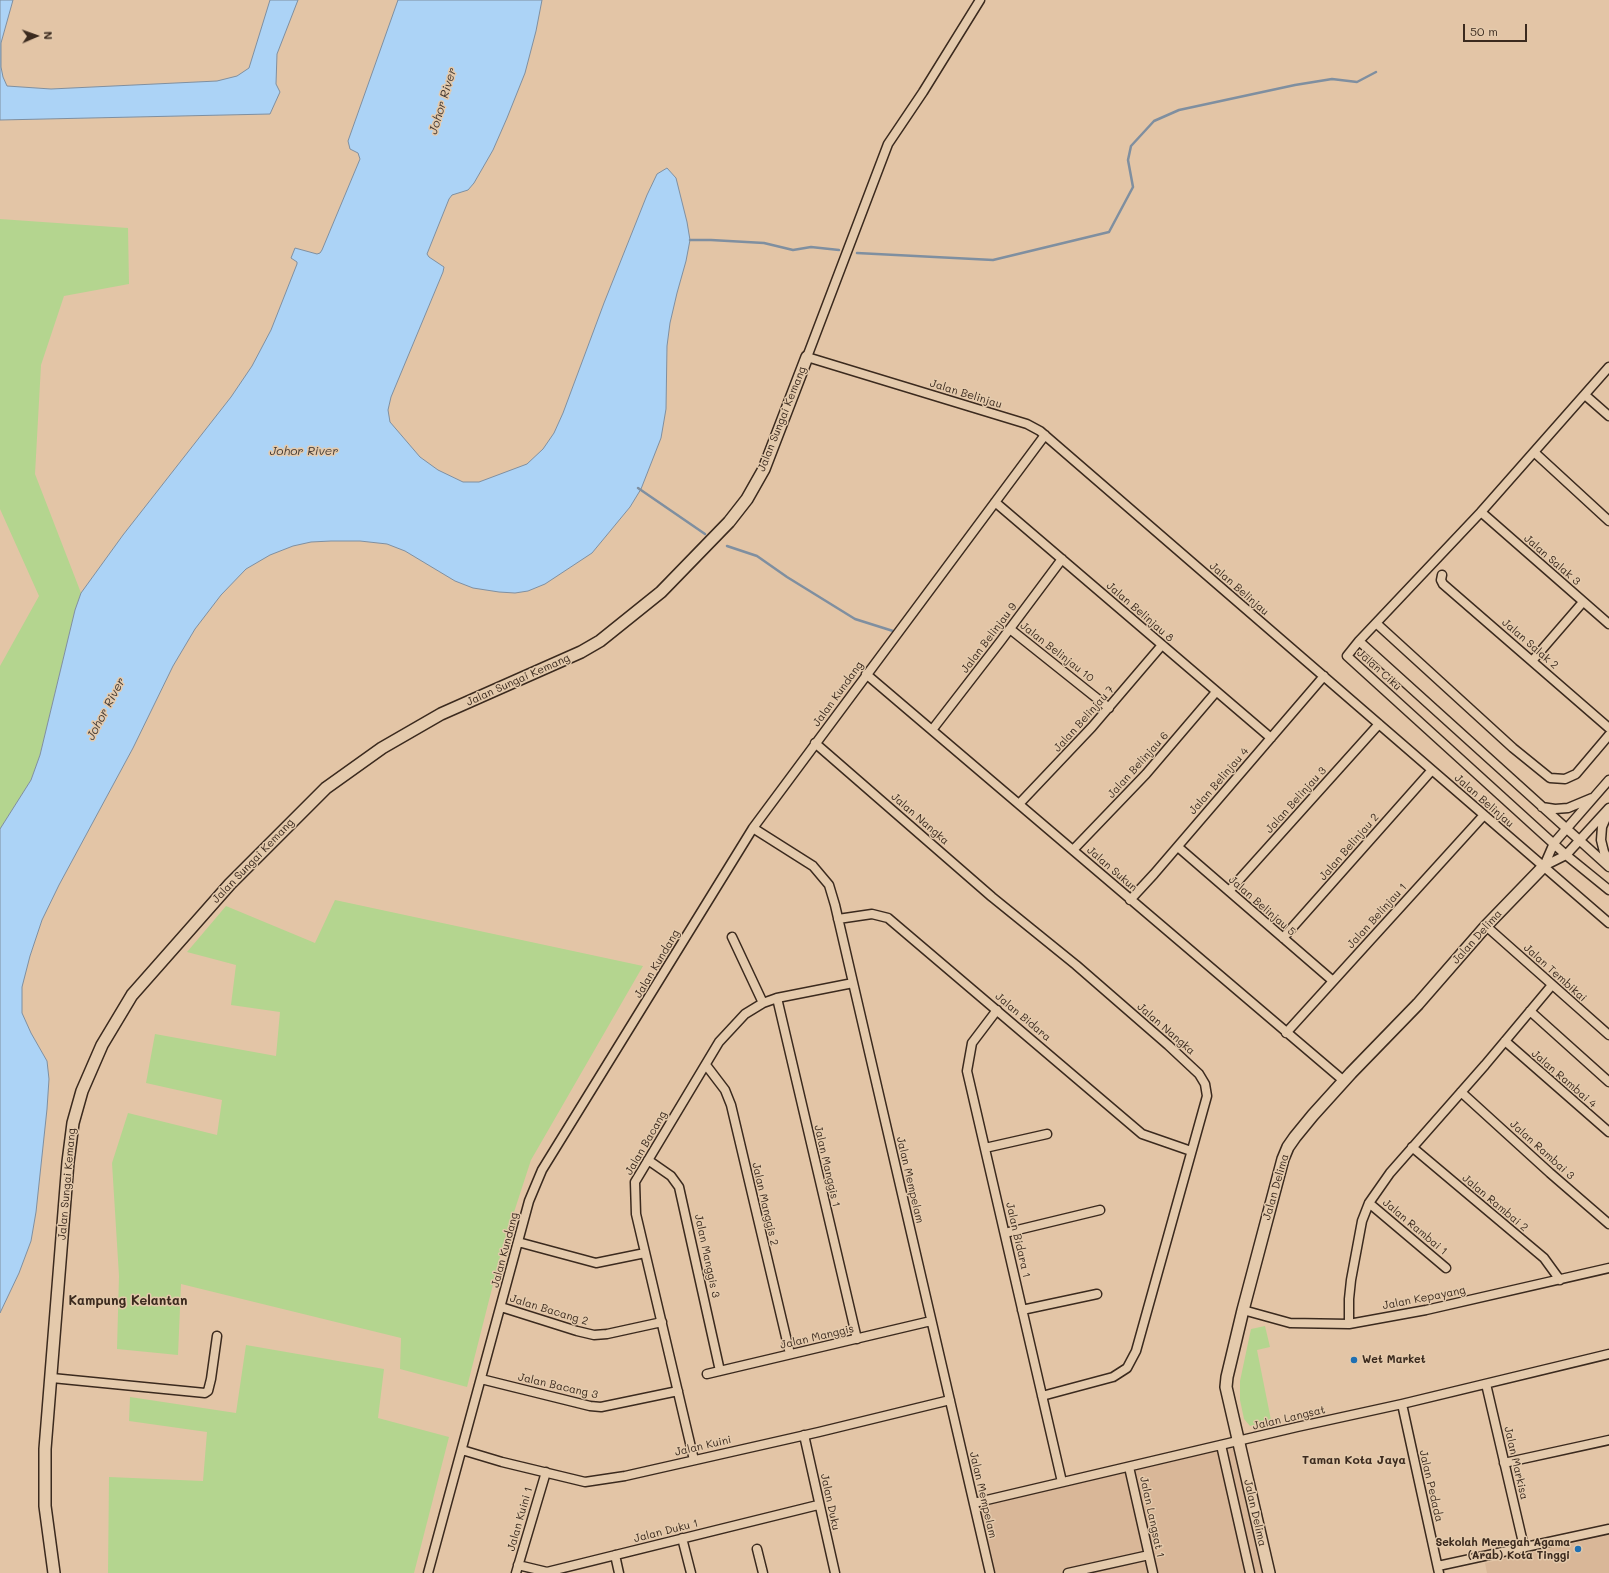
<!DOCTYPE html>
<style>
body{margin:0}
#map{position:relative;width:1609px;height:1573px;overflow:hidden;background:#e3c5a6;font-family:Mali,sans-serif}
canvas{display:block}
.north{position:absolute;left:16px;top:16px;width:40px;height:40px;-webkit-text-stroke:3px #e4caac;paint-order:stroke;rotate:88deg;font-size:11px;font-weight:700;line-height:16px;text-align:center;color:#3b2a1e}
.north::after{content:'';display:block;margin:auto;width:14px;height:18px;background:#3b2a1e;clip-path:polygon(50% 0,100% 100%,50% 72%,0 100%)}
.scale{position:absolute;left:1463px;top:24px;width:64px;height:18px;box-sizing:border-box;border:2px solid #3b2a1e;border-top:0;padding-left:5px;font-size:12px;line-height:14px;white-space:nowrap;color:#3b2a1e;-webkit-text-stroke:3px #e4caac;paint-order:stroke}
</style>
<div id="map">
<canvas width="1609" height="1573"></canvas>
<div class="north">N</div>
<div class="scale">50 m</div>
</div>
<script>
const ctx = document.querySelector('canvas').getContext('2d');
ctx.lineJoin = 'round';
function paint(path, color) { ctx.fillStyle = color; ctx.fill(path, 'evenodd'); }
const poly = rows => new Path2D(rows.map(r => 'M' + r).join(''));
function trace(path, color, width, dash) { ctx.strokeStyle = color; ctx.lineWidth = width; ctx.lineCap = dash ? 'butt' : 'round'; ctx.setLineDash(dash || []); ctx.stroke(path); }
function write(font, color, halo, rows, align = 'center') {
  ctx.font = font + ' Mali,sans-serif'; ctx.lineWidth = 3; ctx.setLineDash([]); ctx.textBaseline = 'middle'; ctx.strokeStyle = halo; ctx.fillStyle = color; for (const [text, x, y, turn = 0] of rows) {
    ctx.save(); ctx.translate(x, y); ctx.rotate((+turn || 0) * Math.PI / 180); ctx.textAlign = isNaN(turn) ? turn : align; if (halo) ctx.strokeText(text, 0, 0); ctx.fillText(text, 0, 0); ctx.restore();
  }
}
paint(poly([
 [1243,1437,1275,1573,986,1573,970,1501],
 [1609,1535,1609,1573,1487,1573,1485,1563]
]), '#d9b798');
paint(poly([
 [0,219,128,228,129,284,64,296,41,365,35,474,81,593,75,610,40,755,31,780,0,829,0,666,39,596,0,509],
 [335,900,643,966,531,1160,502,1249,467,1387,400,1369,401,1338,181,1284,178,1355,117,1349,119,1276,112,1163,128,1113,217,1135,222,1100,146,1083,155,1034,276,1056,280,1012,231,1005,236,965,187,952,226,906,315,943],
 [1265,1326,1270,1347,1257,1350,1271,1420,1250,1426,1244,1419,1240,1400,1240,1381,1251,1329],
 [246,1345,384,1369,378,1418,449,1437,414,1573,108,1573,109,1477,203,1481,207,1432,129,1421,130,1397,236,1413]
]), '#b4d58f');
const water = poly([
 [0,0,13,0,1,43,1,67,3,77,7,86,51,89,217,81,237,76,249,68,270,0,298,0,277,54,276,84,280,92,270,114,0,120,0,0],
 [398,0,542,0,536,31,525,73,507,118,493,150,474,183,468,190,452,195,449,199,427,254,429,257,444,267,443,272,391,397,388,410,390,422,420,457,438,470,463,482,479,482,527,464,543,449,554,433,563,413,604,303,647,195,657,174,667,168,676,178,687,222,690,240,686,261,677,293,670,323,667,346,666,409,661,438,641,489,630,507,592,553,545,584,528,591,515,593,499,592,473,588,455,581,405,551,387,544,360,541,331,541,311,542,293,546,270,555,246,569,221,595,195,629,173,666,133,748,59,885,42,920,30,956,22,987,22,1013,31,1033,47,1061,49,1079,47,1109,36,1212,31,1241,19,1273,0,1313,0,829,31,780,40,755,75,610,81,593,123,535,231,397,252,366,271,330,297,264,297,262,291,258,295,248,317,254,320,253,322,250,360,159,358,153,350,149,348,141,398,0]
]);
paint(water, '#acd3f6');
trace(water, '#7f8fa0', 1);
trace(poly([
 [690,240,711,240,764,243,793,250,811,247,839,250],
 [857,253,993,260,1109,232,1133,187,1128,160,1131,146,1154,121,1179,110,1295,85,1332,79,1357,82,1376,72],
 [638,488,705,534],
 [727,546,757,556,787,577,855,619,893,631]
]), '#7f8fa0', 2.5);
const street = poly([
 [980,0,923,92,888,144,807,357,1027,424,1040,431,1609,923],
 [1585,395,1609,416],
 [1534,452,1609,521],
 [995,502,1271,738],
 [1481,512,1609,624],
 [1442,575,1441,580,1443,584,1609,728],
 [1376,623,1513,748,1550,778,1565,779,1576,774,1609,735],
 [1010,629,1109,708],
 [1359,641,1481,512,1609,367],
 [1532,661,1583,602],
 [866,674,1344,1081],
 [932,730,1000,642,1062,559],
 [815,743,992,897,1076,965,1168,1045,1199,1074,1205,1084,1207,1096,1136,1351,1127,1368,1113,1377,1042,1396],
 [1019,804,1092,727,1162,645],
 [1542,807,1555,809,1568,808,1592,798],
 [1609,811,1602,827,1601,840,1604,852,1609,861],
 [753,828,813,866,829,885,835,905,990,1573],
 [1178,847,1333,981],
 [1073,850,1146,774,1216,692],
 [1544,866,1554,843,1609,780],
 [1544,866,1566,855,1609,808],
 [1609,867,1359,641,1347,656,1566,855,1609,890],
 [1229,891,1379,724],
 [1130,900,1154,874,1324,676],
 [838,919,872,914,888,918,1142,1134,1191,1151],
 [1486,926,1609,1035],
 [732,937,763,1003],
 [1283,938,1432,770],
 [777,998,857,1339],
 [997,1010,972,1043,967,1071,1062,1482],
 [1530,1011,1609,1082],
 [1286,1033,1484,815],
 [1505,1041,1609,1132],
 [706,1065,725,1090,731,1105,790,1354],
 [1461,1092,1550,1173,1609,1224],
 [1412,1147,1544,1258,1560,1280],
 [985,1148,1047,1134],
 [648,1160,671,1176,679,1187,720,1371],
 [1369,1203,1446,1268],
 [1005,1233,1100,1210],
 [518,1242,596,1263,645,1253],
 [501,1307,577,1331,594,1335,607,1334,662,1322],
 [1022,1310,1097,1294],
 [1243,1310,1290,1323,1349,1324,1426,1310,1609,1268],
 [1349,1324,1349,1299,1351,1280,1362,1221,1369,1203,1390,1173,1485,1065,1552,985],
 [707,1374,931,1321],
 [52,1378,205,1393,208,1391,211,1379,217,1336],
 [481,1379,590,1406,601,1407,678,1391],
 [1486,1384,1524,1547],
 [1402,1404,1439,1573],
 [804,1435,835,1573],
 [1221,1445,1250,1573],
 [462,1450,502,1462,585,1482,625,1476,819,1432,950,1400],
 [694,1460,636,1214,635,1182,719,1042,745,1014,763,1003,777,998,853,983],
 [1504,1463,1609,1440],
 [1129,1467,1153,1573],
 [974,1503,1297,1427,1402,1404,1609,1354],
 [682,1538,691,1573],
 [757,1549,763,1573],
 [615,1555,619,1573],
 [518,1565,547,1572,818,1505],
 [1438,1566,1609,1529],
 [428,1573,529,1201,542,1170,753,828,1045,435],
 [516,1573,546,1472],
 [1068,1573,1149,1555]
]);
const secondary = poly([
 [54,1573,45,1506,45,1449,68,1162,73,1123,82,1091,102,1045,132,995,230,884,326,788,382,748,441,714,581,652,600,641,661,592,729,522,747,499,764,469,807,357],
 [1269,1573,1226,1387,1227,1377,1243,1310,1283,1159,1288,1147,1295,1137,1313,1115,1351,1073,1418,1004,1486,926,1544,866]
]);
trace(street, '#3b2a1e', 11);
trace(secondary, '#3b2a1e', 14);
trace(street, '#e4caac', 8);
trace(secondary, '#e4caac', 11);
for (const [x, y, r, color] of [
 [1354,1360,4,"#1f6fb2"],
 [1578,1549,4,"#1f6fb2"]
]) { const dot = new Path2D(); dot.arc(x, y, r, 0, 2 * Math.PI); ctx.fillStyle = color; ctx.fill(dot); trace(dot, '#e4caac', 1.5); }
write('11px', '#3b2a1e', '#e4caac', [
 ["Jalan Belinjau",966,394,17],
 ["Jalan Sungai Kemang",782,419,-68],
 ["Jalan Salak 3",1552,560,41],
 ["Jalan Belinjau",1239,589,41],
 ["Jalan Belinjau 8",1140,612,41],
 ["Jalan Belinjau 9",989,638,-53],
 ["Jalan Salak 2",1530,644,41],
 ["Jalan Belinjau 10",1057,652,38],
 ["Jalan Ciku",1379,670,42],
 ["Jalan Sungai Kemang",518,680,-24],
 ["Jalan Kundang",838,694,-54],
 ["Jalan Belinjau 7",1084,719,-48],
 ["Jalan Belinjau 6",1138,765,-48],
 ["Jalan Belinjau 4",1219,781,-49],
 ["Jalan Belinjau 3",1296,800,-48],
 ["Jalan Belinjau",1484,801,41],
 ["Jalan Nangka",920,819,41],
 ["Jalan Belinjau 2",1349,847,-49],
 ["Jalan Sungai Kemang",253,861,-46],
 ["Jalan Sukun",1112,869,41],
 ["Jalan Belinjau 5",1262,906,41],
 ["Jalan Belinjau 1",1377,916,-48],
 ["Jalan Delima",1477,937,-48],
 ["Jalan Kundang",657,964,-59],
 ["Jalan Tembikai",1555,973,42],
 ["Jalan Bidara",1023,1017,40],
 ["Jalan Nangka",1166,1029,41],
 ["Jalan Rambai 4",1564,1079,41],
 ["Jalan Bacang",646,1143,-60],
 ["Jalan Rambai 3",1542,1150,42],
 ["Jalan Manggis 1",827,1166,77],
 ["Jalan Mempelam",910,1180,77],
 ["Jalan Sungai Kemang",67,1184,-85],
 ["Jalan Delima",1276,1187,-74],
 ["Jalan Rambai 2",1495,1203,40],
 ["Jalan Manggis 2",765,1204,77],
 ["Jalan Rambai 1",1415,1227,40],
 ["Jalan Bidara 1",1018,1240,77],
 ["Jalan Kundang",505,1250,-75],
 ["Jalan Manggis 3",707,1256,78],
 ["Jalan Kepayang",1424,1298,-11],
 ["Jalan Bacang 2",549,1310,17],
 ["Jalan Manggis",817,1337,-13],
 ["Jalan Bacang 3",558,1386,13],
 ["Jalan Langsat",1289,1418,-13],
 ["Jalan Kuini",703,1446,-13],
 ["Jalan Markisa",1516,1463,77],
 ["Jalan Pedada",1431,1486,77],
 ["Jalan Mempelam",983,1495,77],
 ["Jalan Duku",830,1502,78],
 ["Jalan Delima",1255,1513,77],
 ["Jalan Langsat 1",1152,1517,78],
 ["Jalan Kuini 1",520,1519,-74],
 ["Jalan Duku 1",666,1531,-14]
]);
write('bold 11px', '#3b2a1e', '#e4caac', [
 ["Wet Market",1362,1360],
 ["Sekolah Menegah Agama",1570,1543,"right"],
 ["(Arab) Kota Tinggi",1570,1556,"right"]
], 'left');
write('italic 12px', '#463b34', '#e4caac', [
 ["Johor River",443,101,-73],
 ["Johor River",304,451],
 ["Johor River",106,709,-62]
]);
write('bold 12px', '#3b2a1e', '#e4caac', [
 ["Taman Kota Jaya",1354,1460]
]);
write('bold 13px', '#3b2a1e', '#e4caac', [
 ["Kampung Kelantan",128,1301]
]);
</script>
